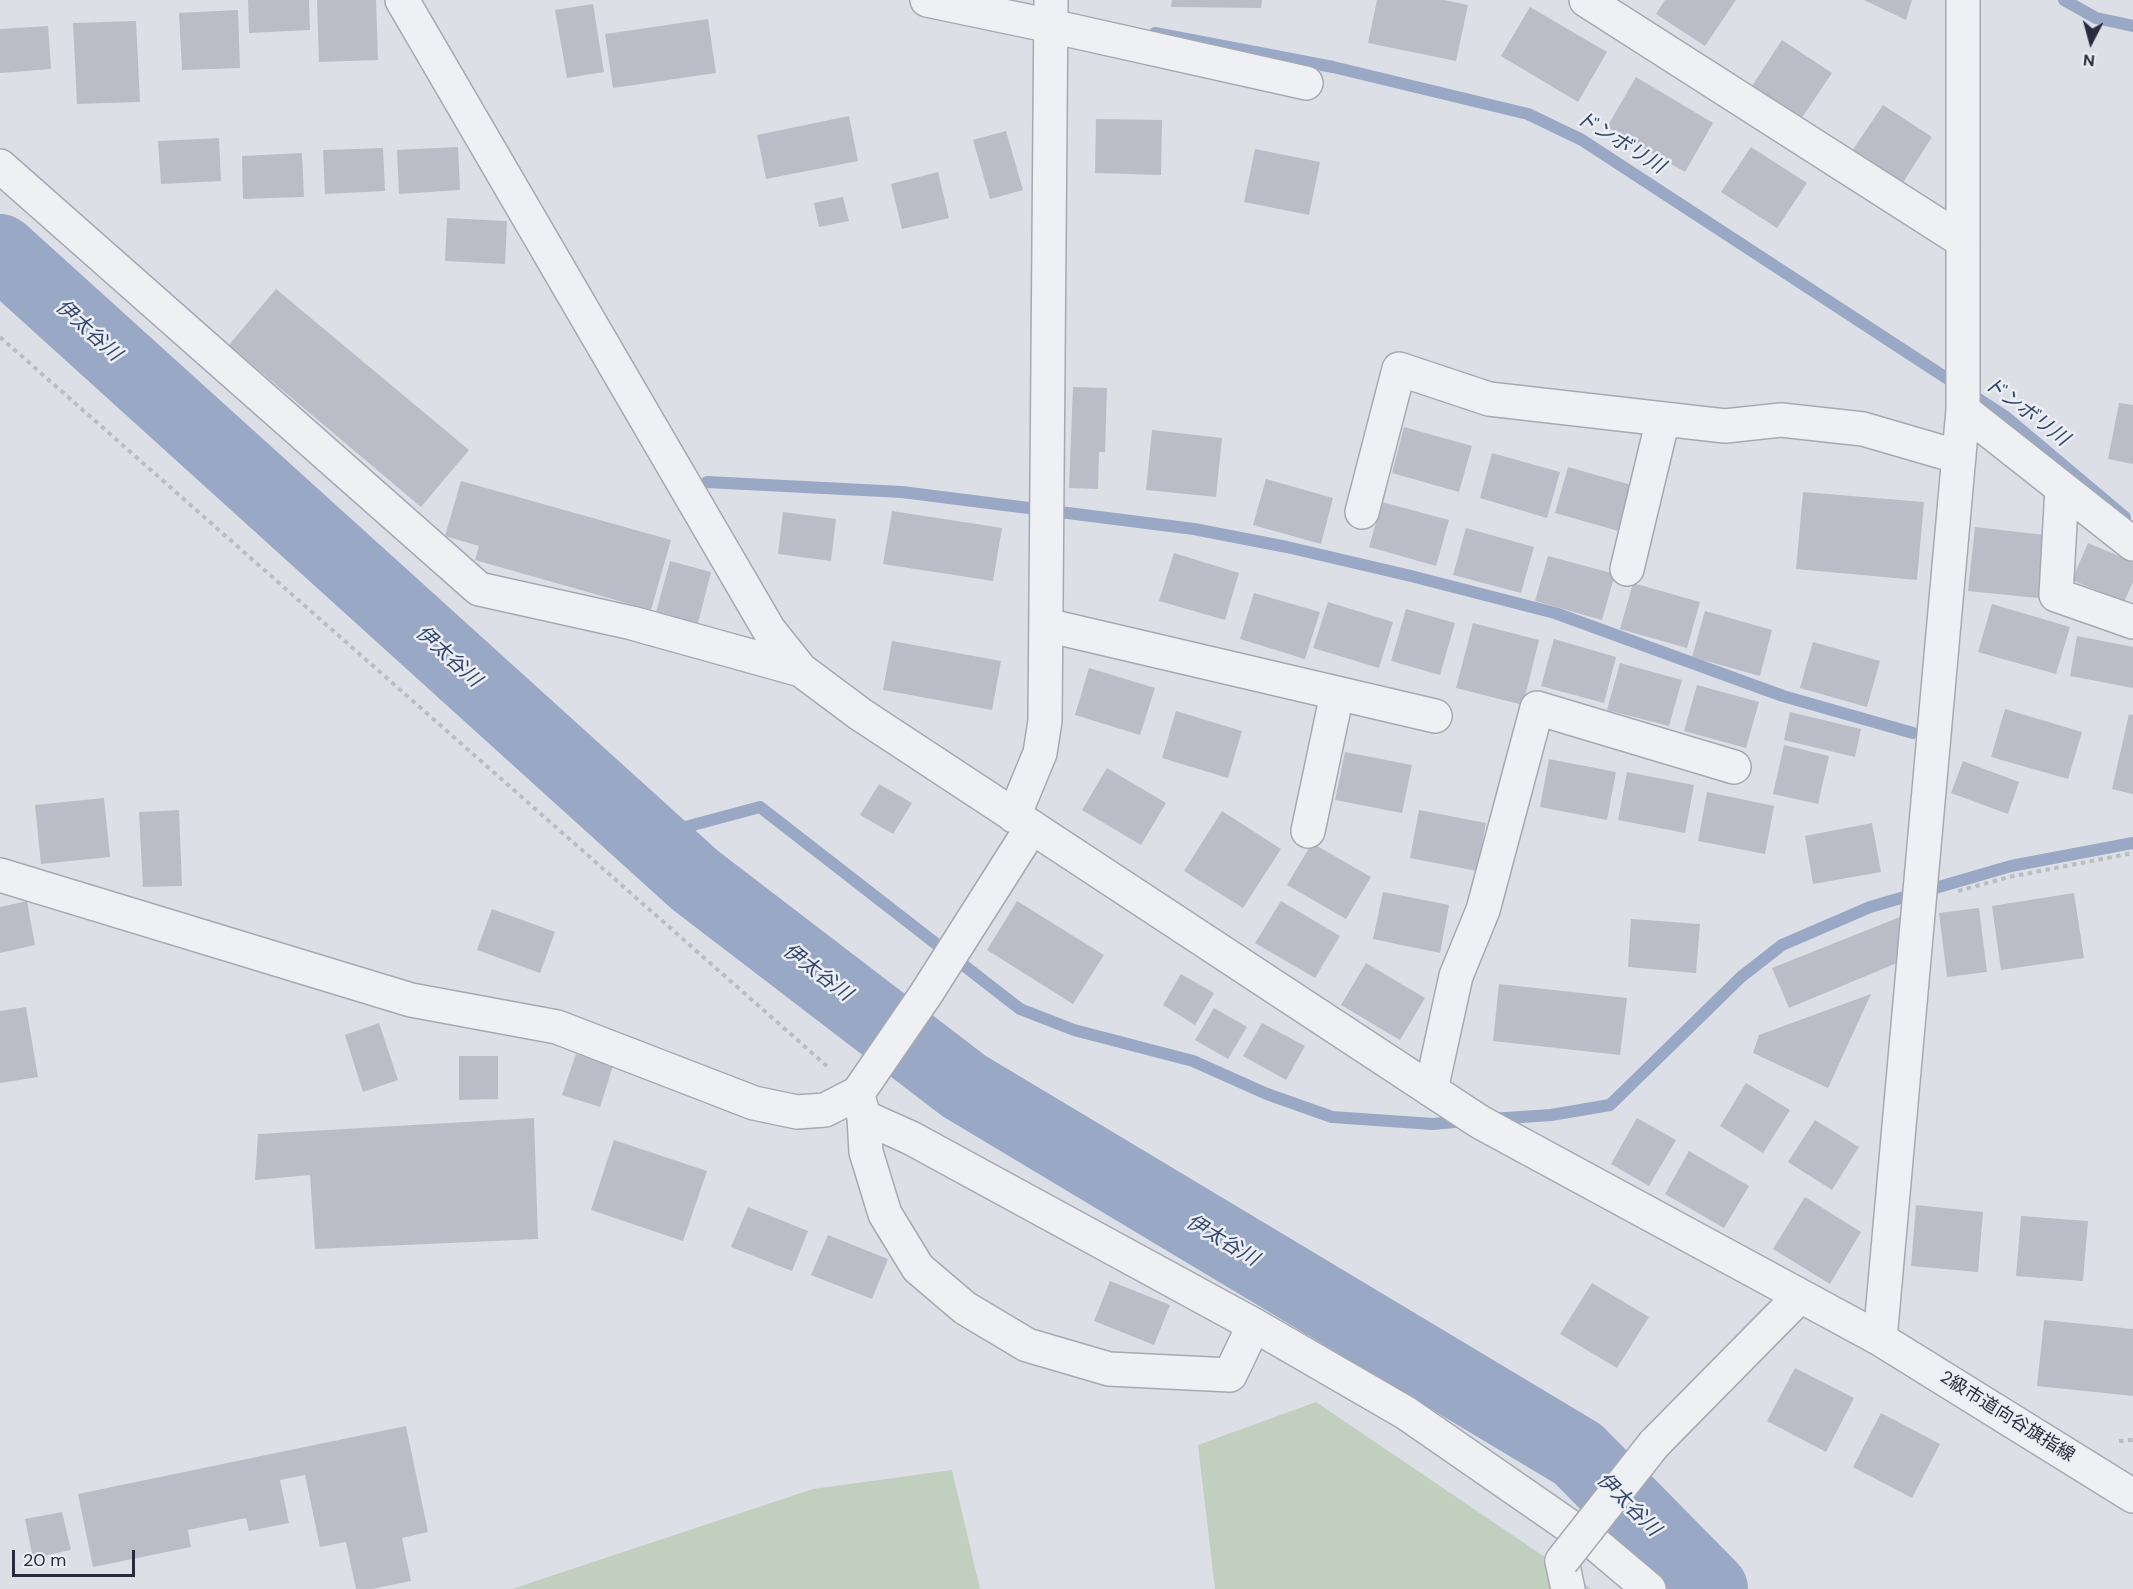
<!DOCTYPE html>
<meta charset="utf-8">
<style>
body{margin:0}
#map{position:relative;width:2133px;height:1589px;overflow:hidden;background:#dcdfe6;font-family:"DM Sans",sans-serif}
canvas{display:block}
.north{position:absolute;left:2061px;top:12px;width:60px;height:60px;-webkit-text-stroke:4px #ebeef4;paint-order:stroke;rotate:186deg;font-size:16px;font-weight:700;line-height:24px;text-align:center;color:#272b3b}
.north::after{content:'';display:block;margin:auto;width:21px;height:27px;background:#272b3b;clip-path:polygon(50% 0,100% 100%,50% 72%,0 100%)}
.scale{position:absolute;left:12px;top:1550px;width:123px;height:27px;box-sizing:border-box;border:3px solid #272b3b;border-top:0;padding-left:8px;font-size:18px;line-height:21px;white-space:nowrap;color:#272b3b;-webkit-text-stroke:4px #ebeef4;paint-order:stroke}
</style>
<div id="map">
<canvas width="2133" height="1589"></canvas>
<div class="north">N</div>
<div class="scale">20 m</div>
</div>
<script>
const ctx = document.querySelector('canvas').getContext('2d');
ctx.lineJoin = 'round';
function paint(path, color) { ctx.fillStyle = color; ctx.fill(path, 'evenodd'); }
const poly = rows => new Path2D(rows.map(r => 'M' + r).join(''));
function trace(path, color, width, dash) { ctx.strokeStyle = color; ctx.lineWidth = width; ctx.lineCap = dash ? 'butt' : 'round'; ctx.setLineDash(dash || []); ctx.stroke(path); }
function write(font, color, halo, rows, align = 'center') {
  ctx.font = font + ' "DM Sans","Noto Sans JP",sans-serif'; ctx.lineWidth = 5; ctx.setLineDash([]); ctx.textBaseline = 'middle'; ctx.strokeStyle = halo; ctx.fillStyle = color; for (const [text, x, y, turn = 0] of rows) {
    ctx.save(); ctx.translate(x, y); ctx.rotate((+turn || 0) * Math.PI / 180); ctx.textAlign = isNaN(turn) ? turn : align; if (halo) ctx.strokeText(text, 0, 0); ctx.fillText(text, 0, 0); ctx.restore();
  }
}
paint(poly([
 [1316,1402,1592,1589,1215,1589,1198,1445],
 [952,1470,980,1589,512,1589,813,1489]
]), '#c0cfbe');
trace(poly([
 [2064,0,2096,18,2133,26],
 [1155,33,1333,67,1528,114,1582,140,2006,417,2125,517],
 [707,482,902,492,1194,529,1287,547,1411,576,1555,613,1783,696,1913,733],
 [648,837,760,807,1020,1009,1074,1030,1193,1061,1267,1094,1332,1117,1433,1124,1465,1121],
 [1491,1119,1551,1115,1610,1105,1741,977,1782,945,1870,907,2011,866,2133,843]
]), '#98a8c5', 12);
trace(poly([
 [0,251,695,880,964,1086,1578,1454,1711,1589]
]), '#98a8c5', 74);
paint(poly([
 [248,0,309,0,310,30,249,33],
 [317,0,376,0,378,60,319,62],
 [1172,0,1262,0,1261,8,1171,7],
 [1377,0,1444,0,1468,5,1456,61,1368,43],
 [1665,0,1736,0,1705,46,1656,14],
 [1864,0,1912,0,1906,20],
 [593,4,604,72,567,78,555,10],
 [1530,7,1607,52,1578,102,1501,56],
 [238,10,240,68,182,70,179,13],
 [708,19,716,73,613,88,605,34],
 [136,21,140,102,77,104,73,23],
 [48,26,51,69,0,73,0,29],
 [1782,40,1832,73,1801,119,1752,86],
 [1636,77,1713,123,1685,172,1607,127],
 [1883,105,1932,137,1902,184,1852,151],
 [849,116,858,161,766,179,757,135],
 [1096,119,1162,120,1161,175,1095,173],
 [1006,131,1023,190,990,199,973,140],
 [219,138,221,181,161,184,158,141],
 [458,147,460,190,399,194,397,150],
 [1751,147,1807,183,1777,228,1721,192],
 [383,148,385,191,325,194,323,150],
 [1255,149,1320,162,1309,215,1244,202],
 [302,153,304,197,243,199,242,156],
 [938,172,949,218,902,229,891,184],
 [843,197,849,221,819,227,814,203],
 [447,218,507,221,505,264,445,261],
 [276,289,469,450,421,507,229,345],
 [1073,387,1107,388,1105,452,1099,452,1098,489,1069,488],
 [2119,403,2133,405,2133,464,2108,459],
 [1404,427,1472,446,1459,492,1392,473],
 [1152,430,1222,438,1216,497,1146,490],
 [1492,453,1560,472,1547,518,1480,498],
 [1568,467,1635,486,1622,532,1555,513],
 [1266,479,1333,498,1321,544,1253,525],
 [461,481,671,540,651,610,475,560,479,546,445,536],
 [1803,492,1924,502,1917,580,1796,569],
 [1382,502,1449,520,1436,566,1369,547],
 [892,511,1002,528,993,581,883,564],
 [783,512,836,519,831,561,778,554],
 [1975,527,2045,535,2038,598,1968,591],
 [1466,528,1534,547,1521,593,1453,575],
 [2088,543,2133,562,2133,582,2124,602,2072,580],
 [1174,553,1239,573,1225,620,1159,601],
 [1548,556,1615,574,1602,620,1535,601],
 [670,561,711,572,697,627,655,616],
 [1633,583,1700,602,1687,648,1620,629],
 [1254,593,1320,612,1305,659,1240,639],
 [1328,602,1393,622,1379,668,1313,648],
 [1992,604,2070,627,2056,674,1978,652],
 [1406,609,1455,623,1440,675,1391,661],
 [1705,611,1772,630,1760,676,1692,657],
 [1473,623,1539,640,1523,705,1456,688],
 [2077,636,2133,647,2133,688,2070,676],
 [1554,639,1616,657,1604,703,1541,686],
 [892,641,1001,661,992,710,883,690],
 [1813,642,1880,661,1867,707,1800,688],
 [1620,663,1682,680,1669,726,1607,710],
 [1089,668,1155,688,1140,735,1075,715],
 [1697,685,1759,702,1746,748,1684,731],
 [2005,709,2082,732,2068,779,1991,757],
 [1176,711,1242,731,1228,778,1162,758],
 [1790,712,1861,729,1855,757,1784,740],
 [2129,714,2133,715,2133,794,2112,789],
 [1784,745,1829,756,1818,804,1773,794],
 [1345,752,1412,765,1402,813,1335,800],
 [1549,759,1616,772,1607,820,1540,807],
 [1963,761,2019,782,2008,814,1951,793],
 [1107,768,1166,803,1141,845,1082,810],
 [1627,772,1694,785,1685,833,1618,820],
 [879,784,912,803,893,834,860,815],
 [1707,792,1774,806,1765,854,1698,841],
 [104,798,110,857,41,864,35,805],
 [179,810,182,886,143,887,139,812],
 [1419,810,1486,823,1477,871,1410,858],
 [1222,811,1281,849,1243,908,1184,871],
 [1872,823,1881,872,1813,884,1805,836],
 [1312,843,1371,877,1346,919,1287,885],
 [1383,892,1449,905,1440,953,1373,939],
 [2074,893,2084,958,2001,970,1992,906],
 [27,901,35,945,0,953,0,907],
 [1017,901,1104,955,1073,1004,987,950],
 [1281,901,1340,936,1315,978,1255,943],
 [1979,908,1987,972,1947,977,1939,913],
 [492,909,555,932,540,973,477,950],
 [1900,917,1897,963,1789,1008,1772,968],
 [1631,919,1700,924,1696,973,1628,967],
 [1366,963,1425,998,1400,1040,1341,1005],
 [1181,974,1214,993,1195,1025,1163,1005],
 [1499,984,1627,998,1620,1055,1493,1041],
 [1871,994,1828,1088,1753,1053,1759,1035],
 [26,1007,38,1077,0,1083,0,1011],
 [1214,1008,1247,1027,1228,1059,1195,1040],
 [379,1023,398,1080,363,1092,345,1035],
 [1262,1023,1305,1046,1286,1080,1243,1056],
 [576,1054,613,1066,600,1107,562,1095],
 [459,1056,498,1056,498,1099,459,1100],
 [1746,1083,1790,1110,1763,1153,1720,1126],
 [534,1118,538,1239,315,1249,310,1175,255,1180,258,1134],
 [1637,1118,1676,1140,1649,1186,1611,1164],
 [1815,1120,1859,1147,1832,1190,1788,1162],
 [614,1140,707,1171,683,1241,591,1210],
 [1689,1151,1749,1186,1724,1228,1665,1194],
 [1805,1197,1861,1232,1830,1284,1773,1249],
 [1916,1205,1983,1212,1978,1272,1911,1266],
 [748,1207,808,1231,792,1271,731,1247],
 [2021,1216,2088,1221,2083,1281,2016,1276],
 [828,1235,888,1259,872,1299,811,1275],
 [1110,1281,1170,1305,1154,1345,1094,1321],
 [1592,1283,1649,1317,1617,1368,1560,1334],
 [2044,1320,2133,1329,2133,1396,2037,1386],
 [1795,1368,1854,1398,1826,1452,1767,1421],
 [1881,1413,1940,1444,1912,1498,1853,1467],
 [406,1426,428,1532,402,1538,411,1581,372,1589,356,1589,346,1542,320,1547,305,1475,280,1480,289,1523,249,1531,246,1518,188,1530,191,1547,93,1567,78,1494],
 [62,1512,71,1550,33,1558,25,1519]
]), '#babdc8');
const minor = poly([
 [402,0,769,630,801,670,860,714,1480,1122,1880,1339,2133,1496],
 [927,0,1051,26,1306,83],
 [1586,0,1963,241],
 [0,166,479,589,632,623,801,670],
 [1963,410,2133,544],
 [2062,488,2056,595,2133,622],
 [1362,512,1399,369,1489,399,1725,426,1781,420,1863,429,1959,457],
 [1627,569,1663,419],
 [1046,625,1435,716],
 [1014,816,1040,753,1045,721,1051,0],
 [1308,831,1337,694],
 [0,875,411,1000,557,1027,754,1103,797,1112,825,1110,858,1093,926,994,1032,827],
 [1431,1090,1456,976,1483,910,1537,708,1734,767],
 [859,1099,864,1117,866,1152,885,1214,918,1268,965,1308,1027,1345,1109,1369,1230,1375,1254,1325],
 [864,1117,911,1138,1254,1325,1406,1413,1598,1546,1649,1589],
 [1880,1339,1963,410,1963,0],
 [1654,1444,1800,1296],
 [1562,1561,1568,1589]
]);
trace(minor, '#a6a9b3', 36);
trace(poly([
 [0,337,828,1067],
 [1958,891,2009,877,2133,853],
 [2119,1441,2133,1440]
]), '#bbbdc4', 4, [4.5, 4.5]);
trace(minor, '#eff0f4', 33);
const minorBridge = poly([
 [1562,1561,1654,1444]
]);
trace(minorBridge, '#a6a9b3', 36, []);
trace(minorBridge, '#eff0f4', 33);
write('18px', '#272b3b', '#ebeef4', [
 ["2級市道向谷旗指線",2007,1417,32]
]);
write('italic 20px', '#33456d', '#ebeef4', [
 ["ドンボリ川",1620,143,32],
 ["伊太谷川",88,331,42],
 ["ドンボリ川",2026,412,37],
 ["伊太谷川",448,657,42],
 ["伊太谷川",817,973,37],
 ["伊太谷川",1222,1241,31],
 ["伊太谷川",1628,1505,45]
]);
</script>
